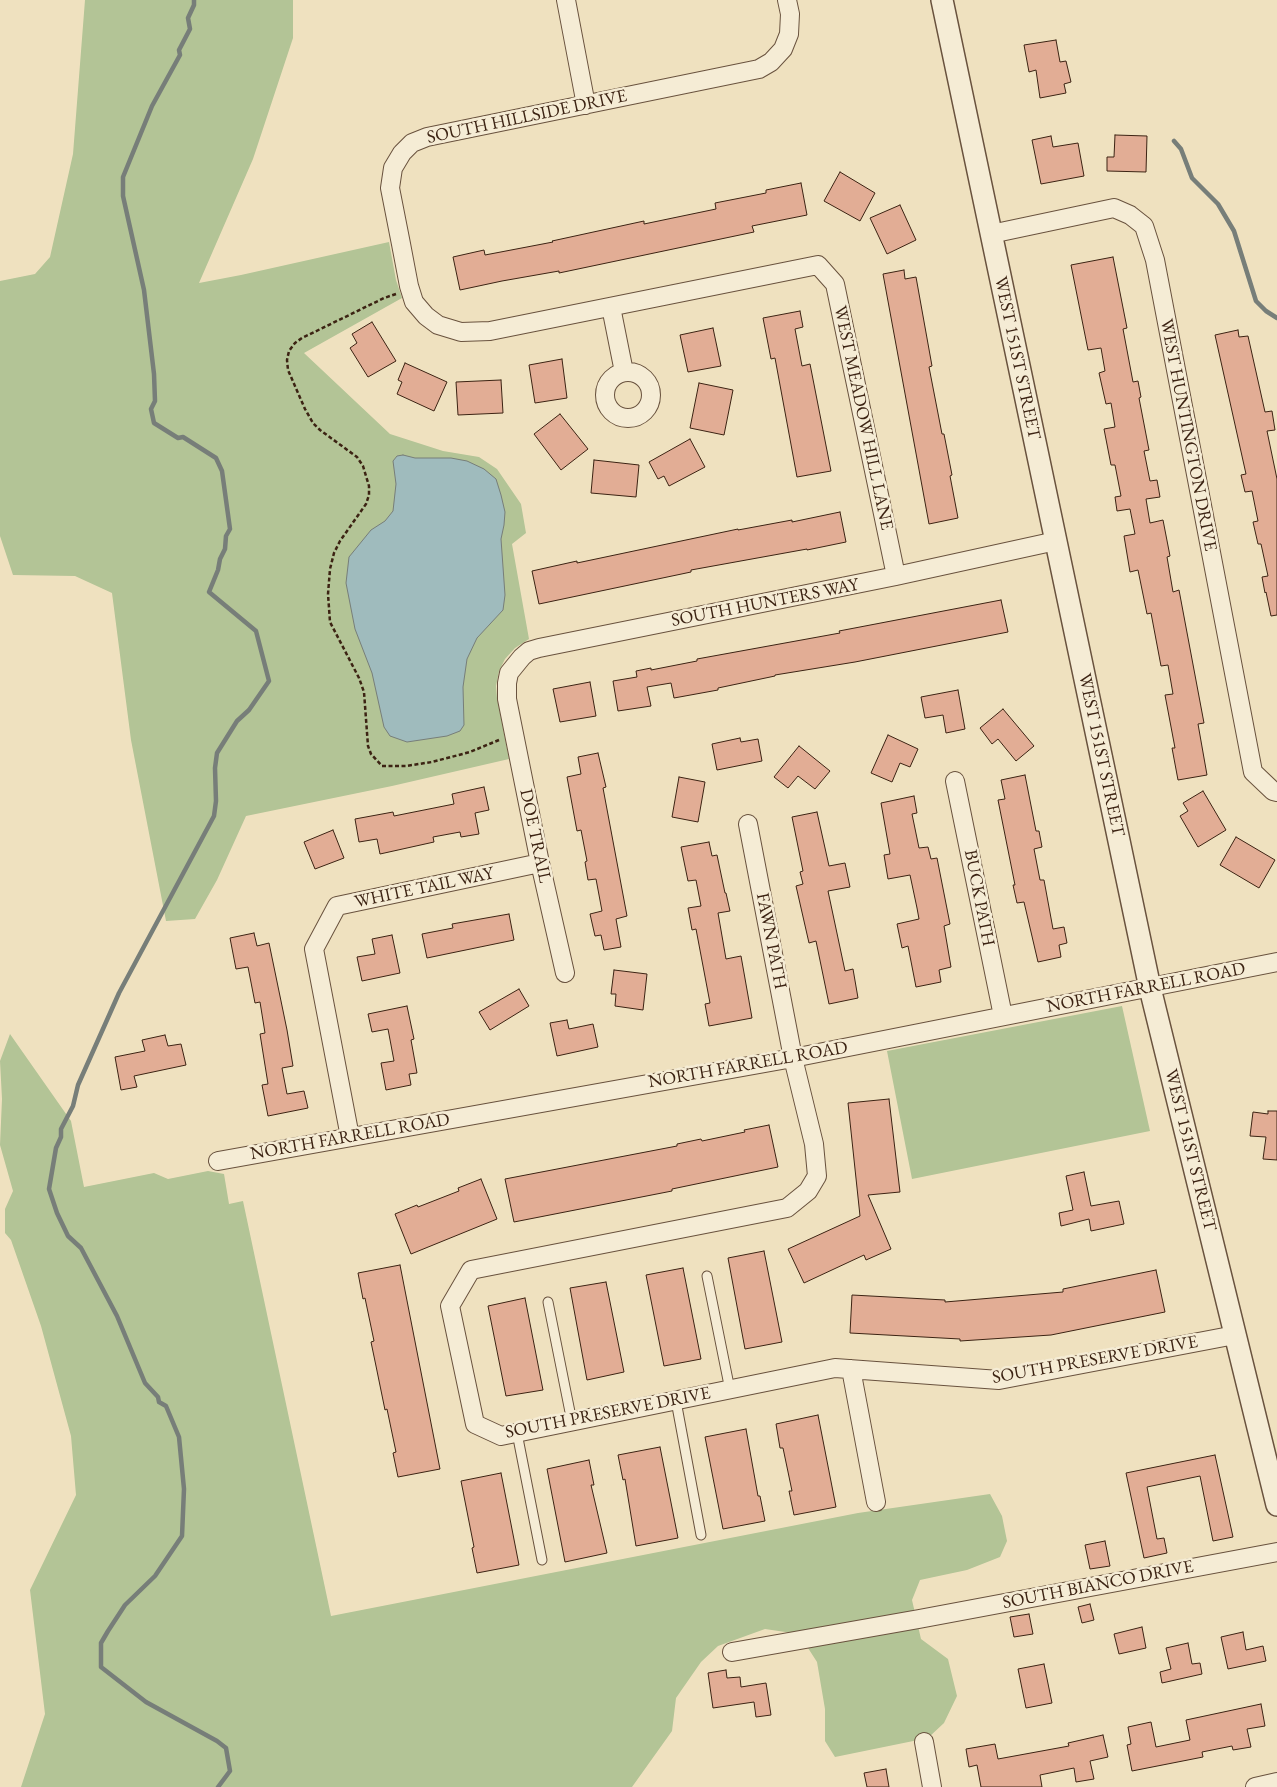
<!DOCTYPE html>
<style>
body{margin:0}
canvas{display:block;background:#efe1bf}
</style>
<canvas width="1277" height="1787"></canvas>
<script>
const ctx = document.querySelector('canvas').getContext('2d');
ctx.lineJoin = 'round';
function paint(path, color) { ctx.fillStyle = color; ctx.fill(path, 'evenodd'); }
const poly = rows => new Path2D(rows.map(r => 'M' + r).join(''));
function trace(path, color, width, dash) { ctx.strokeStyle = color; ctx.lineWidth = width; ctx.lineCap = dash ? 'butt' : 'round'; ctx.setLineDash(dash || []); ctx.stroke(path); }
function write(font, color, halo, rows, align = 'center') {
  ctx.font = font + ' "EB Garamond",serif'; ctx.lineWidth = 5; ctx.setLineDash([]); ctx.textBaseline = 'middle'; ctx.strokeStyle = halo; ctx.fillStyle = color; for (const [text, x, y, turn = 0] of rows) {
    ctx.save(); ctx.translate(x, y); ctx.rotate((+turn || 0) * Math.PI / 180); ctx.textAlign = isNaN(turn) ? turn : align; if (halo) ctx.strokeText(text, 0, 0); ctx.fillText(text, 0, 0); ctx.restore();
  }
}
paint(poly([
 [85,0,293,0,293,38,253,159,199,283,241,275,389,242,396,280,402,298,304,353,390,434,443,451,479,457,497,469,521,504,526,533,512,544,529,639,515,648,505,659,499,671,496,686,497,698,509,759,392,786,246,816,217,880,195,919,166,921,131,740,112,593,75,576,13,575,0,536,0,281,35,274,50,257,73,154],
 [1122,1006,1150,1131,912,1179,887,1051],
 [10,1034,71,1121,84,1187,154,1173,168,1179,208,1171,224,1174,229,1204,243,1201,331,1616,858,1513,990,1494,1002,1516,1007,1541,1000,1557,967,1570,920,1580,912,1600,921,1639,948,1659,957,1696,944,1723,928,1738,835,1757,825,1741,825,1709,817,1662,799,1634,765,1629,718,1646,701,1662,676,1698,672,1731,632,1787,21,1787,45,1714,30,1590,76,1495,71,1436,41,1326,11,1240,5,1233,5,1209,13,1191,0,1145,2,1099,0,1061]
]), '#b3c496');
const water = poly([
 [403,455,415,458,451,458,467,461,484,469,496,479,501,495,505,512,504,525,501,539,505,595,503,610,477,638,467,659,463,687,464,725,460,731,447,736,407,742,390,736,384,727,372,673,355,629,346,583,349,557,371,530,385,521,393,511,396,484,393,461,397,456,403,455]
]);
paint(water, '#9fbbbd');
trace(water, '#777e79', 1);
trace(poly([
 [194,0,194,5,188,18,190,29,179,50,180,55,152,106,123,177,123,196,144,290,154,374,155,401,151,409,154,423,178,438,183,437,216,458,222,471,230,529,226,536,225,549,220,559,218,570,209,592,256,631,269,681,249,710,237,721,217,753,215,768,216,801,214,816,119,993,78,1085,73,1106,61,1129,61,1137,56,1148,49,1189,57,1213,68,1236,81,1248,117,1316,145,1383,158,1397,159,1402,166,1406,179,1437,184,1489,182,1536,155,1576,125,1605,108,1631,101,1643,101,1667,146,1702,217,1741,226,1748,230,1771,218,1787],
 [1174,141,1181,149,1192,178,1218,204,1234,231,1256,301,1266,311,1277,318]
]), '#777e79', 4.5);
const building = poly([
 [1056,40,1060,62,1066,61,1071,82,1064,84,1066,93,1040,98,1036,70,1029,72,1024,45,1056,40],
 [1115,135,1147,136,1146,172,1107,171,1107,157,1114,157,1115,135],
 [1051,136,1053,147,1078,143,1084,176,1041,184,1032,140,1051,136],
 [840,172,875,193,860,221,824,201,840,172],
 [801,183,807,215,752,226,754,232,559,273,559,271,502,281,460,290,453,257,484,250,485,255,553,242,552,241,644,221,644,224,716,209,715,203,766,193,766,190,801,183],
 [900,205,916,240,887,254,870,218,900,205],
 [1113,257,1127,328,1123,329,1133,382,1138,381,1141,397,1139,398,1149,450,1144,451,1150,481,1157,480,1160,497,1146,499,1150,523,1163,520,1170,556,1167,557,1173,592,1179,590,1204,723,1198,724,1207,775,1178,780,1172,748,1175,748,1165,695,1173,694,1168,665,1161,666,1151,613,1147,614,1138,570,1130,572,1124,536,1135,534,1130,509,1117,511,1115,497,1121,496,1115,465,1111,465,1104,429,1115,427,1111,403,1106,404,1099,373,1105,371,1101,348,1088,350,1071,265,1113,257],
 [904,270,905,279,916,277,932,366,929,367,942,434,944,434,952,475,950,476,958,518,929,524,883,274,904,270],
 [800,311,803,327,795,329,802,366,810,364,831,471,797,477,775,358,771,359,763,318,800,311],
 [372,322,396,361,368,377,350,348,357,343,352,334,372,322],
 [713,328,721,366,688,372,680,335,713,328],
 [1238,330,1239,337,1248,336,1265,412,1272,411,1275,430,1267,431,1277,479,1277,615,1271,616,1266,592,1265,593,1262,577,1268,576,1261,544,1258,544,1253,522,1258,521,1252,491,1245,492,1241,475,1246,474,1215,335,1238,330],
 [562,359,567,398,535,403,529,365,562,359],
 [405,363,447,382,434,411,397,394,402,382,398,380,405,363],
 [501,380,503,413,458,415,456,382,501,380],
 [699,383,733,390,724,435,690,428,699,383],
 [560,414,588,449,561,470,534,434,560,414],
 [690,439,705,467,669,486,664,476,658,479,649,462,690,439],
 [594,460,639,465,636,497,591,493,594,460],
 [840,512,846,542,807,550,807,549,691,570,691,572,539,604,532,571,577,561,577,563,738,529,738,530,792,520,792,522,840,512],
 [1001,600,1008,632,855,662,775,675,775,676,718,688,718,690,674,698,671,683,647,687,651,706,618,711,613,681,637,677,636,671,651,668,651,670,697,661,697,659,840,633,839,631,1001,600],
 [590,682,596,716,560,722,553,689,590,682],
 [958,690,965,729,946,733,943,715,925,718,921,697,958,690],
 [1003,709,1034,746,1016,761,998,739,992,744,980,728,1003,709],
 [888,735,918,749,910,767,900,763,892,782,871,773,888,735],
 [740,738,741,742,758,739,762,761,717,770,712,744,740,738],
 [799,746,830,771,815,789,798,776,788,788,774,777,799,746],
 [598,753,606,787,603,788,627,916,616,919,621,947,604,950,601,935,595,936,590,914,602,911,596,879,588,880,585,862,587,861,581,830,577,831,567,777,581,774,578,757,598,753],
 [1025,775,1036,831,1039,831,1042,847,1034,849,1040,880,1044,880,1053,929,1064,927,1067,943,1059,945,1061,957,1038,962,1024,902,1017,903,1013,885,1015,885,998,800,1005,799,1001,780,1025,775],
 [679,777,705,782,698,822,672,817,679,777],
 [484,787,489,810,475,813,479,834,461,837,460,832,433,837,434,842,380,854,377,839,359,842,355,819,393,812,394,816,454,804,452,794,484,787],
 [1203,791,1226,830,1198,847,1180,816,1188,811,1183,803,1203,791],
 [914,796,917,813,912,814,919,848,928,847,931,859,937,858,950,924,944,926,951,967,939,970,941,982,916,987,908,946,902,948,897,924,919,919,917,908,910,875,888,879,884,855,890,854,881,803,914,796],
 [817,812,829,866,845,863,850,887,828,891,845,971,853,969,858,998,829,1004,816,941,809,943,796,886,803,884,800,872,803,871,792,817,817,812],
 [333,830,344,858,315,869,304,842,333,830],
 [1236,837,1275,860,1259,888,1220,865,1236,837],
 [709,842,712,856,717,855,725,893,726,893,730,911,718,913,726,959,741,956,752,1018,709,1026,705,1004,710,1003,696,929,692,930,688,908,701,906,696,880,688,881,681,847,709,842],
 [509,914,514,940,427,958,422,934,453,928,452,924,509,914],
 [254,933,257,946,269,943,287,1030,293,1066,282,1068,287,1094,304,1091,308,1108,268,1116,262,1085,268,1084,260,1034,265,1033,260,1002,255,1003,248,967,236,969,230,938,254,933],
 [392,935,400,973,362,981,357,957,375,954,372,939,392,935],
 [614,970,647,974,643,1010,615,1006,616,994,611,994,614,970],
 [519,989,529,1006,490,1030,479,1012,519,989],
 [407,1006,414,1039,411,1040,417,1073,409,1074,411,1085,386,1090,381,1063,394,1061,388,1029,372,1032,368,1014,407,1006],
 [567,1020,569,1029,593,1024,598,1047,557,1056,550,1023,567,1020],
 [165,1035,168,1046,181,1044,186,1065,134,1076,137,1087,121,1090,115,1057,145,1051,142,1040,165,1035],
 [889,1099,900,1192,868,1195,891,1249,866,1260,864,1255,804,1283,788,1249,860,1216,848,1103,889,1099],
 [1268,1111,1277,1111,1277,1160,1263,1159,1266,1137,1250,1136,1253,1112,1268,1114,1268,1111],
 [769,1125,778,1167,672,1189,672,1191,514,1222,505,1179,677,1146,677,1144,701,1139,702,1141,745,1132,744,1130,769,1125],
 [1084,1172,1091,1206,1119,1201,1124,1224,1091,1231,1089,1219,1061,1226,1059,1213,1073,1210,1066,1176,1084,1172],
 [481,1179,497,1219,411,1254,395,1214,417,1205,418,1207,459,1191,458,1188,481,1179],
 [764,1251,782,1342,745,1349,728,1258,764,1251],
 [400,1265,440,1469,398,1477,393,1453,396,1452,387,1409,385,1410,376,1366,371,1342,374,1341,365,1298,363,1299,358,1273,400,1265],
 [683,1268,701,1359,664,1366,646,1275,683,1268],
 [1156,1270,1165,1312,1051,1335,960,1341,960,1339,850,1333,852,1295,945,1300,945,1302,1063,1292,1063,1289,1156,1270],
 [606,1282,624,1372,587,1380,570,1288,606,1282],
 [525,1298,543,1390,506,1396,488,1306,525,1298],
 [818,1415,836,1507,794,1515,789,1491,792,1491,783,1448,780,1448,776,1424,818,1415],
 [746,1429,758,1496,760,1496,765,1521,723,1529,705,1437,746,1429],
 [660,1447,678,1538,636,1546,625,1479,623,1480,618,1455,660,1447],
 [1215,1455,1233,1537,1213,1541,1200,1476,1147,1487,1157,1539,1164,1538,1167,1553,1144,1558,1126,1473,1215,1455],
 [589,1460,594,1485,591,1485,607,1553,565,1562,547,1469,589,1460],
 [501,1473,519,1565,477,1573,472,1548,474,1547,461,1481,501,1473],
 [1105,1541,1110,1566,1090,1569,1085,1545,1105,1541],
 [1090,1604,1094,1620,1082,1623,1078,1607,1090,1604],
 [1029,1614,1033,1634,1014,1637,1010,1617,1029,1614],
 [1142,1627,1146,1648,1119,1654,1114,1634,1142,1627],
 [1243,1632,1246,1650,1263,1646,1266,1661,1228,1669,1221,1637,1243,1632],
 [1188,1643,1192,1664,1200,1663,1202,1674,1162,1683,1160,1672,1171,1669,1166,1648,1188,1643],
 [1044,1664,1052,1703,1026,1708,1018,1669,1044,1664],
 [726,1670,727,1678,740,1677,741,1687,766,1683,771,1715,756,1717,754,1702,713,1708,708,1673,726,1670],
 [1261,1704,1265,1726,1247,1729,1251,1747,1233,1750,1232,1746,1202,1752,1203,1757,1132,1771,1127,1745,1131,1744,1128,1727,1151,1722,1156,1747,1190,1740,1186,1720,1261,1704],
 [1103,1735,1108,1757,1090,1761,1094,1779,1076,1782,1074,1768,1040,1775,1042,1787,981,1787,977,1765,969,1767,966,1749,995,1744,998,1759,1069,1746,1068,1743,1103,1735],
 [886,1769,889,1787,867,1787,864,1773,886,1769]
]);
paint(building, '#e2ad95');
trace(building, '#3c2313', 1);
const service = poly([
 [707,1276,730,1390],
 [548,1302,572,1422],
 [676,1401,701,1535],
 [517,1433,542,1560]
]);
const minor = poly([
 [566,0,586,105],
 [787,0,790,14,789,34,783,49,771,62,759,69,427,137,412,143,402,153,393,168,390,188,401,244,409,286,414,302,426,316,438,325,461,332,490,331,818,265,835,284,896,576],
 [991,234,1114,208,1130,215,1144,226,1155,260,1253,772,1273,791,1277,792],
 [611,307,624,372],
 '605 395a23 23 0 1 1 46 0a23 23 0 1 1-46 0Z',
 [955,781,1003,1016],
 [748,824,793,1058,814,1144,817,1176,808,1191,787,1208,471,1270,450,1306,475,1424,501,1436,835,1368,999,1380,1235,1335],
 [565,973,540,863,507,699,507,683,509,673,522,657,529,651,539,648,896,576,1056,541],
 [350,1137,314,949,337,906,540,863],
 [218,1161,793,1058,1277,962],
 [851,1369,876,1502],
 [732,1652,919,1619,1277,1552],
 [924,1742,932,1787],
 [1255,1787,1277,1782]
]);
const tertiary = poly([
 [942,0,1150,988,1277,1505]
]);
trace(service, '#69523e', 11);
trace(minor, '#69523e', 20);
trace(tertiary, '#69523e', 24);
trace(poly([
 [396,294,384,298,302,338,295,343,289,351,287,360,288,370,305,409,313,423,320,430,357,457,363,466,369,486,369,495,366,504,340,541,334,553,330,569,328,594,330,622,359,678,364,692,368,746,371,754,382,766,406,766,432,762,470,752,499,740]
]), '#3c2313', 2.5, [4, 2.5]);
trace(service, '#f5ecd5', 9);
trace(minor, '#f5ecd5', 18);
trace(tertiary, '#f5ecd5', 21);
write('18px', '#3c2313', '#f5ecd5', [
 ["SOUTH HILLSIDE DRIVE",527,117,-12],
 ["WEST 151ST STREET",1017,358,78],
 ["WEST MEADOW HILL LANE",863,418,78],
 ["WEST HUNTINGTON DRIVE",1188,435,79],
 ["SOUTH HUNTERS WAY",765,603,-11],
 ["WEST 151ST STREET",1101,755,78],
 ["DOE TRAIL",535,836,78],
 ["WHITE TAIL WAY",424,888,-12],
 ["BUCK PATH",979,898,79],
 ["FAWN PATH",771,941,79],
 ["NORTH FARRELL ROAD",1146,988,-11],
 ["NORTH FARRELL ROAD",748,1065,-10],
 ["NORTH FARRELL ROAD",350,1137,-10],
 ["WEST 151ST STREET",1190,1150,76],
 ["SOUTH PRESERVE DRIVE",1095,1360,-10],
 ["SOUTH PRESERVE DRIVE",608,1413,-11],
 ["SOUTH BIANCO DRIVE",1098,1585,-11]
]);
</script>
